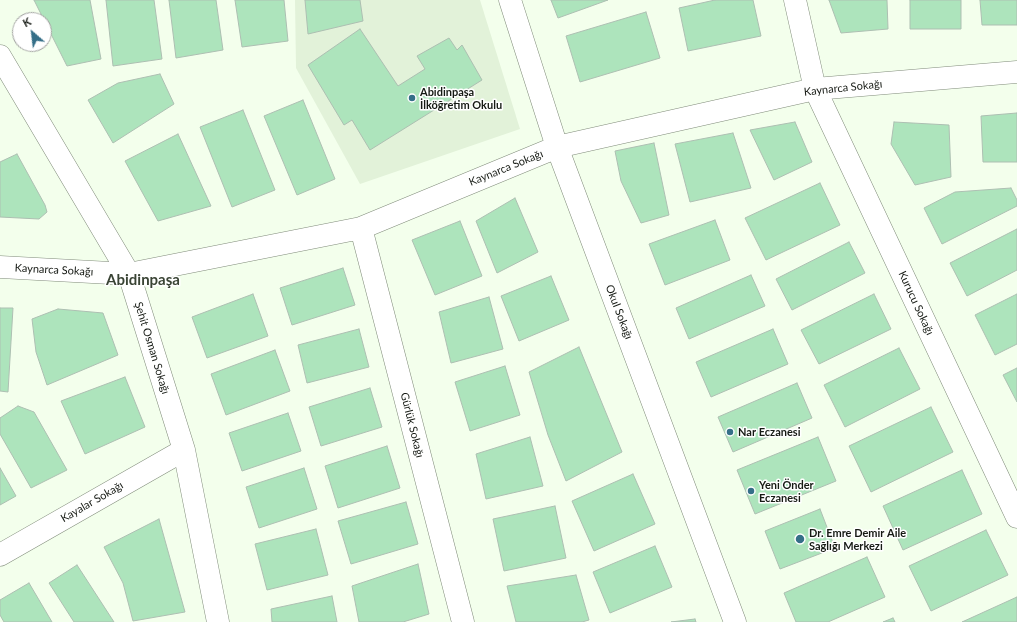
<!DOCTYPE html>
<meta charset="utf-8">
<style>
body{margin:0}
#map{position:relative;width:1017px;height:622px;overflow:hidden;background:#f3ffec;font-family:Lato,sans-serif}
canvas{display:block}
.north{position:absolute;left:12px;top:12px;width:40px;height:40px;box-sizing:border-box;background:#fff;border:1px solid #a2a3a1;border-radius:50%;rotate:332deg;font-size:11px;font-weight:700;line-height:16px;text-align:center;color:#161a14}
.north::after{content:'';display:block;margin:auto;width:14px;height:18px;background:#356f88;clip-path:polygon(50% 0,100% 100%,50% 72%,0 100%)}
</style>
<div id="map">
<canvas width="1017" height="622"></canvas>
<div class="north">K</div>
</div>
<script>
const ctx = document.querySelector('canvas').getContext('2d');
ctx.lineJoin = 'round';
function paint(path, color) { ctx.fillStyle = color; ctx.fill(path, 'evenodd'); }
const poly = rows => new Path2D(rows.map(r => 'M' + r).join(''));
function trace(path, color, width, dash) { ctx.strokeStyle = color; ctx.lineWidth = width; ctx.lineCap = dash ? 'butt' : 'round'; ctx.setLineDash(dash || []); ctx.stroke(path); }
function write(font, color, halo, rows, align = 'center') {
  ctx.font = font + ' Lato,sans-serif'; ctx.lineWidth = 3; ctx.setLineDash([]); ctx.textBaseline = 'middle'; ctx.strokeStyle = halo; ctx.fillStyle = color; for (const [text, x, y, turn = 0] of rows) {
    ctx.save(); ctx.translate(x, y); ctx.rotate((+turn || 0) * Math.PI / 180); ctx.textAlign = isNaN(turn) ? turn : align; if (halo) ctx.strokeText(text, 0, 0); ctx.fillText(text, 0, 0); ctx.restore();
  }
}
paint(poly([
 [295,0,480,0,520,129,360,184,296,68]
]), '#e2f2d9');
const building = poly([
 [34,0,90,0,101,59,67,66,34,0],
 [106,0,154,0,162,59,113,66,106,0],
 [169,0,216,0,223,50,176,58,169,0],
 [235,0,284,0,288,41,242,47,235,0],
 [305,0,360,0,363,21,308,34,305,0],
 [551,0,608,0,558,18,551,0],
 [715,0,753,0,761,36,688,51,679,8,715,0],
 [829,0,887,0,888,29,841,33,829,0],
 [910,0,961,0,961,29,910,29,910,0],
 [980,0,1017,0,1017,25,982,25,980,0],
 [646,12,660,58,580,82,566,36,646,12],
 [360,29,398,86,425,69,417,56,449,38,457,50,462,45,482,80,370,150,352,120,344,125,308,65,360,29],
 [160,74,174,104,113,143,88,100,118,83,160,74],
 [303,100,335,179,297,195,264,116,303,100],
 [243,110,275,190,232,207,200,127,243,110],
 [1017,113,1017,162,983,162,981,116,1017,113],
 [795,122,812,162,774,180,750,130,795,122],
 [894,122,949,125,951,177,915,185,891,144,894,122],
 [733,133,751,188,690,202,675,144,733,133],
 [178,134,211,206,158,221,125,161,178,134],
 [654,143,669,215,641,223,621,181,615,151,654,143],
 [17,154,45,205,47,212,39,219,0,217,0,162,17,154],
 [820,183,840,225,766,260,745,218,820,183],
 [1011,188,1017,200,1017,206,942,244,924,208,955,192,1011,188],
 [515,198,538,252,497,273,476,221,515,198],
 [715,220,730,260,665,285,649,244,715,220],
 [460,221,482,276,435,295,412,240,460,221],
 [1017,229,1017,270,967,296,950,263,1017,229],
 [849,242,865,273,792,310,776,279,849,242],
 [343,268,355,305,292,325,280,288,343,268],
 [751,275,765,306,689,339,676,308,751,275],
 [551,276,569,320,519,341,501,296,551,276],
 [253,294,268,336,207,358,192,317,253,294],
 [874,294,891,329,819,364,801,330,874,294],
 [1017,294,1017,344,995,355,975,315,1017,294],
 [489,297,503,349,451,363,439,312,489,297],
 [0,308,13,308,8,392,0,391,0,308],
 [58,309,103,313,118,355,47,385,36,352,32,319,58,309],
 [359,329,369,367,307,383,298,345,359,329],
 [773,329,788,364,711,397,696,362,773,329],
 [579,347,622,452,566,481,548,435,529,372,579,347],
 [899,348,920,389,845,427,824,385,899,348],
 [275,350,290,391,226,415,211,374,275,350],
 [505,366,520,415,470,431,455,382,505,366],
 [1017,368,1017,402,1003,375,1017,368],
 [125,377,145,427,85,454,61,401,125,377],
 [797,383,812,418,733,452,718,417,797,383],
 [370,388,382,427,321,446,309,407,370,388],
 [18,406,34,412,67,470,31,488,0,434,0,418,18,406],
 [931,407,953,452,871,492,849,446,931,407],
 [288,413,301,451,242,471,229,433,288,413],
 [530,437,543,486,486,499,476,454,530,437],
 [818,437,836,481,755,514,737,470,818,437],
 [387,446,400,488,338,508,325,466,387,446],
 [0,468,16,496,0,505,0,468],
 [304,468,317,509,259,528,246,487,304,468],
 [962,470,982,514,903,550,883,506,962,470],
 [633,474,655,524,594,551,572,501,633,474],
 [406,502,418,544,351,564,338,521,406,502],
 [555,506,566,558,504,571,493,519,555,506],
 [820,509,835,548,780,569,765,531,820,509],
 [159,519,185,612,133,621,123,583,104,547,159,519],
 [316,529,328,575,267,590,255,544,316,529],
 [986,530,1008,575,931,611,909,566,986,530],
 [655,546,672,587,610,613,593,572,655,546],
 [867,557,885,597,828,622,796,622,784,593,867,557],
 [418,564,429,614,403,622,359,622,352,586,418,564],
 [77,565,114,622,74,622,49,583,77,565],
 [576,575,589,620,582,622,516,622,507,586,576,575],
 [29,583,52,622,4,622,0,615,0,600,29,583],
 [332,596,337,622,272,622,271,609,332,596],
 [1017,597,1017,622,962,622,1017,597],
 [893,618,895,622,883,622,893,618],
 [695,619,696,622,671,622,695,619]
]);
paint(building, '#ade4bc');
trace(building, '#adbfb2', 1);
const minor = poly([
 [510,0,557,147,735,622],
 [795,0,815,89,1017,517],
 [0,56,129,274,184,450,218,622],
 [361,228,463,622],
 [0,267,129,274,361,228,557,147,815,89,1017,72],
 [0,555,184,450]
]);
trace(minor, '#818c7b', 23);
trace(minor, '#fff', 22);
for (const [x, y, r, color] of [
 [412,98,4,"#356f88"],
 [730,432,4,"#356f88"],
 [751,491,4,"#356f88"],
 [800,539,5,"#356f88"]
]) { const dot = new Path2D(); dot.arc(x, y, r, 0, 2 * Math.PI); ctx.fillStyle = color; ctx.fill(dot); trace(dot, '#fff', 1.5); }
write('11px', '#161a14', '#fff', [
 ["Kaynarca Sokağı",843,88,-6],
 ["Kaynarca Sokağı",506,168,-22],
 ["Kaynarca Sokağı",54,270,3],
 ["Kurucu Sokağı",916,303,65],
 ["Okul Sokağı",619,312,69],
 ["Şehit Osman Sokağı",152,348,73],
 ["Gürlük Sokağı",412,425,76],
 ["Kayalar Sokağı",92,502,-30]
]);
write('bold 11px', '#161a14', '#fff', [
 ["Abidinpaşa",420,92],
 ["İlköğretim Okulu",420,105],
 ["Nar Eczanesi",738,432],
 ["Yeni Önder",759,485],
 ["Eczanesi",759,498],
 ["Dr. Emre Demir Aile",809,533],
 ["Sağlığı Merkezi",809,546]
], 'left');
write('bold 15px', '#3a4435', '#fff', [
 ["Abidinpaşa",143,280]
]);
</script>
